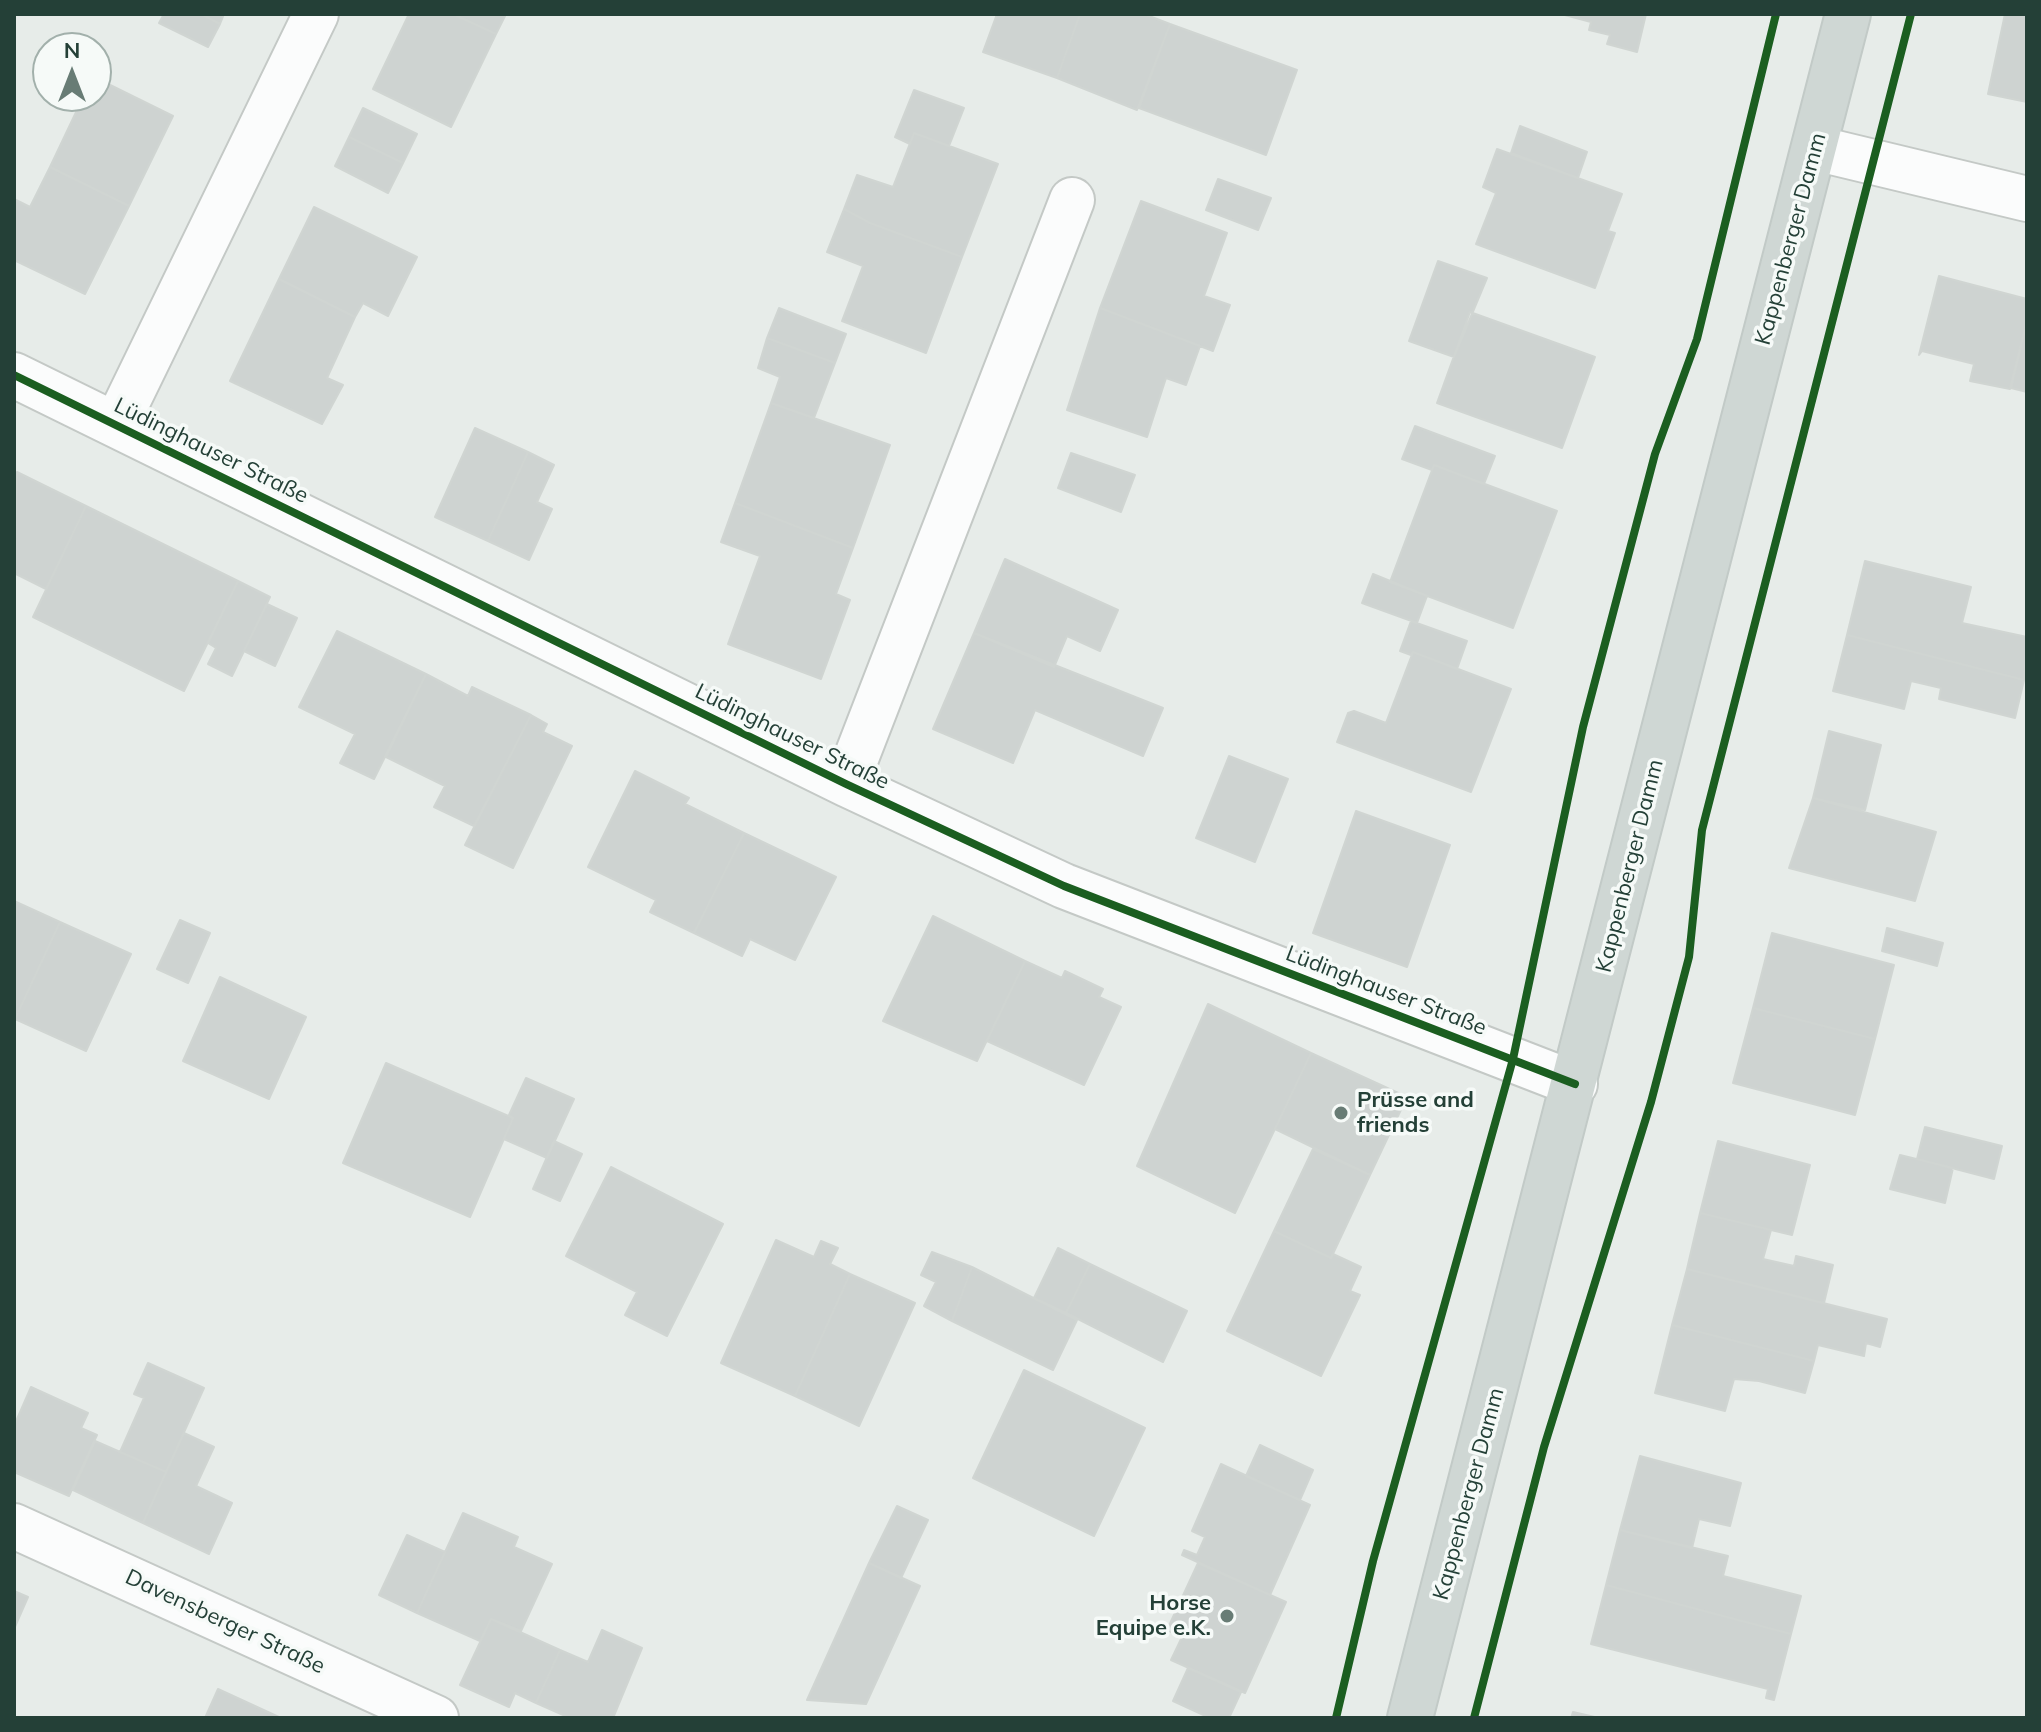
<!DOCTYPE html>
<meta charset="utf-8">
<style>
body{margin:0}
#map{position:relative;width:2041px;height:1732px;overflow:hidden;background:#e7ece9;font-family:Mulish,sans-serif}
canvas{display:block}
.frame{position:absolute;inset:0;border:16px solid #244037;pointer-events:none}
.north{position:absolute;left:32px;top:32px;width:80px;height:80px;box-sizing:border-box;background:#f6faf8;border:2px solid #a2b0ab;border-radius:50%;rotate:0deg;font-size:22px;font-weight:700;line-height:32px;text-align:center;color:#244037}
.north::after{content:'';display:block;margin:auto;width:28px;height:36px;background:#687c75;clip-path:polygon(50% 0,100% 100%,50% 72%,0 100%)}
</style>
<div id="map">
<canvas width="2041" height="1732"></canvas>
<div class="frame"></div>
<div class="north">N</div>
</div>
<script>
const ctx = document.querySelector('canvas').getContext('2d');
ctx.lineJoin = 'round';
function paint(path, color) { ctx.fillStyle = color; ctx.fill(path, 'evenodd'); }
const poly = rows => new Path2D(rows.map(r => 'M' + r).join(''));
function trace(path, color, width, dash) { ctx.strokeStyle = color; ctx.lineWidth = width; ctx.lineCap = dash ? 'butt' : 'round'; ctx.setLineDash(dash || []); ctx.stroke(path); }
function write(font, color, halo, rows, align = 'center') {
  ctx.font = font + ' Mulish,sans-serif'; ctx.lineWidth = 7; ctx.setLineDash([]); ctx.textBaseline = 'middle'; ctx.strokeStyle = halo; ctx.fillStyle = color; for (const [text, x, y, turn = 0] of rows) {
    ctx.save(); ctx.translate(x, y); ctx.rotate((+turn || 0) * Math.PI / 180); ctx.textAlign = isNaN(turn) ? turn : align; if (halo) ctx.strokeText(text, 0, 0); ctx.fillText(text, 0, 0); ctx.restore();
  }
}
const building = poly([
 [164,14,201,14,220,24,208,47,159,23,164,14],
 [201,14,224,14,220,24,201,14],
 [409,14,453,14,496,34,451,127,373,89,409,14],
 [453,14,506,14,496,34,453,14],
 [997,14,1080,14,1057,78,983,52,997,14],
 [1080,14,1144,14,1170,24,1137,110,1057,78,1080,14],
 [1561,14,1646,14,1637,52,1607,44,1610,35,1589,30,1591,22,1561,14],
 [2005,14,2027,14,2027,102,1988,94,2005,14],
 [1170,24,1297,70,1266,155,1139,108,1170,24],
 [96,78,173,116,129,206,50,167,78,108,56,99,58,96,96,96,96,78],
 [914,90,964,108,949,146,914,133,910,144,895,137,914,90],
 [363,108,417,134,403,163,349,137,363,108],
 [1520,126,1587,152,1578,178,1511,153,1520,126],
 [914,133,998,164,962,257,870,223,844,209,857,175,893,187,914,133],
 [349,137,403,163,388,193,335,166,349,137],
 [1497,149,1622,194,1608,231,1615,233,1595,288,1476,244,1496,193,1483,187,1497,149],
 [50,167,129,206,85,294,14,260,14,199,30,207,50,167],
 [1218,179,1271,198,1258,230,1206,210,1218,179],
 [1141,201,1227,233,1204,296,1230,305,1213,351,1100,308,1141,201],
 [314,207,417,257,388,316,363,303,355,317,279,279,314,207],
 [844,209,870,223,962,257,926,353,842,321,863,266,827,252,844,209],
 [1438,261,1487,278,1454,357,1409,341,1438,261],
 [1939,276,2027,299,2027,321,2010,389,1970,381,1974,364,1922,351,1919,355,1939,276],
 [279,279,355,317,327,378,343,385,322,424,230,381,279,279],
 [779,308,846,334,835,363,767,338,779,308],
 [1100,308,1200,346,1186,385,1166,378,1147,437,1067,410,1100,308],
 [1470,312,1595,357,1562,448,1437,403,1470,312],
 [2027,321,2027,392,2011,388,2027,321],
 [767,338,835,363,814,418,771,403,780,377,758,368,767,338],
 [771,403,890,445,853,548,735,503,771,403],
 [1415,426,1495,456,1484,484,1434,465,1432,470,1402,459,1415,426],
 [475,428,528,452,488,541,435,517,475,428],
 [528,452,554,465,537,502,552,509,529,560,488,541,528,452],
 [1071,453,1135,475,1121,512,1058,488,1071,453],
 [1434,465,1557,511,1513,628,1390,582,1434,465],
 [17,472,86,506,46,589,14,573,17,472],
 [735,503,853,548,836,594,850,600,821,679,728,644,760,556,721,542,735,503],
 [86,506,238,581,184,691,33,617,86,506],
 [1005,559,1118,610,1100,651,1067,636,1054,667,974,633,1005,559],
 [1865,561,1971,587,1962,623,2027,637,2024,680,1847,635,1865,561],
 [1373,574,1427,596,1417,623,1362,603,1373,574],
 [238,581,270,597,232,676,208,664,216,648,208,643,238,581],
 [267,604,297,618,275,666,244,651,267,604],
 [1411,621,1467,641,1457,669,1413,652,1411,655,1400,651,1411,621],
 [337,631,426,674,374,779,340,763,355,734,299,707,337,631],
 [974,633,1163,708,1143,756,1035,710,1013,763,933,729,974,633],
 [1847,635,2024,680,2015,718,1939,699,1941,688,1911,681,1904,709,1833,691,1847,635],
 [1413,652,1511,689,1471,792,1337,742,1348,713,1354,711,1386,723,1413,652],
 [426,674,468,696,472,687,531,715,474,826,434,807,445,786,386,757,426,674],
 [531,715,547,724,543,732,572,746,513,868,465,845,531,715],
 [1829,731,1881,745,1865,810,1813,798,1829,731],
 [1229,756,1288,779,1255,862,1196,838,1229,756],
 [635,771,689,798,685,804,744,833,694,933,650,912,656,900,588,867,635,771],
 [1813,798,1936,832,1915,901,1789,868,1813,798],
 [1356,811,1450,845,1407,967,1313,933,1356,811],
 [744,833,836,877,795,960,750,939,742,956,694,933,744,833],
 [14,901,60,922,15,1019,14,1019,14,901],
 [933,916,1025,961,977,1061,883,1021,933,916],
 [180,920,210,933,188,983,157,969,180,920],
 [60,922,131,954,86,1051,15,1019,60,922],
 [1887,928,1943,943,1937,966,1882,951,1887,928],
 [1772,933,1894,965,1875,1039,1753,1008,1772,933],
 [1025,961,1062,978,1065,971,1103,989,1099,997,1121,1007,1084,1085,987,1041,1025,961],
 [220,977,306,1017,269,1099,183,1061,220,977],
 [1208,1004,1311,1053,1235,1213,1137,1166,1208,1004],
 [1753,1008,1875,1039,1855,1115,1733,1083,1753,1008],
 [1311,1053,1407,1097,1370,1175,1275,1129,1311,1053],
 [386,1063,513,1118,470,1217,343,1163,386,1063],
 [526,1078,574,1099,547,1158,504,1139,513,1118,509,1115,526,1078],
 [1925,1127,2002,1146,1994,1179,1917,1159,1925,1127],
 [554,1141,582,1154,560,1201,533,1189,554,1141],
 [1718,1141,1810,1165,1792,1235,1700,1213,1718,1141],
 [1313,1149,1370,1175,1331,1258,1274,1231,1313,1149],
 [1900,1155,1953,1168,1945,1203,1890,1189,1900,1155],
 [611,1167,723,1224,667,1336,625,1315,637,1292,566,1256,611,1167],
 [1700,1213,1771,1230,1763,1259,1794,1266,1796,1256,1833,1265,1824,1303,1687,1269,1700,1213],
 [1274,1231,1331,1258,1333,1254,1361,1267,1350,1291,1360,1295,1321,1376,1227,1331,1274,1231],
 [776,1240,814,1257,821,1241,838,1248,830,1264,850,1274,795,1396,721,1363,776,1240],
 [1058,1248,1090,1264,1066,1313,1034,1298,1058,1248],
 [932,1252,972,1267,952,1321,924,1306,936,1282,921,1275,932,1252],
 [1090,1264,1187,1311,1163,1362,1066,1313,1090,1264],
 [972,1267,1077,1320,1053,1370,952,1321,972,1267],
 [1687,1269,1887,1319,1880,1347,1866,1343,1864,1356,1818,1345,1814,1361,1672,1325,1687,1269],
 [850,1274,915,1303,859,1426,795,1396,850,1274],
 [1672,1325,1814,1361,1805,1393,1759,1381,1734,1379,1725,1411,1655,1393,1672,1325],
 [148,1363,204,1388,166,1472,120,1452,144,1398,134,1394,148,1363],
 [1024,1370,1145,1428,1094,1536,973,1478,1024,1370],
 [31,1387,88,1413,81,1428,97,1435,69,1496,14,1472,14,1426,31,1387],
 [184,1433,214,1447,196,1486,232,1503,209,1554,143,1523,184,1433],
 [95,1441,166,1472,143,1523,73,1490,95,1441],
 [1260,1445,1313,1470,1300,1500,1246,1476,1260,1445],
 [1640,1456,1741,1483,1730,1526,1699,1519,1692,1548,1620,1530,1640,1456],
 [1221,1464,1310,1505,1270,1595,1182,1555,1184,1550,1197,1555,1205,1537,1192,1531,1221,1464],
 [897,1506,928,1520,901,1578,869,1563,897,1506],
 [463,1513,518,1537,514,1547,552,1564,521,1631,491,1619,480,1641,417,1613,463,1513],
 [1620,1530,1728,1556,1723,1576,1801,1596,1791,1634,1606,1585,1620,1530],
 [407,1535,445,1552,417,1613,379,1595,407,1535],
 [869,1563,920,1586,866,1704,807,1700,869,1563],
 [1198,1563,1286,1602,1245,1693,1171,1660,1182,1637,1167,1630,1198,1563],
 [1606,1585,1791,1634,1774,1700,1766,1698,1768,1689,1591,1644,1606,1585],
 [14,1591,28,1597,14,1629,14,1591],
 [491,1619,560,1650,536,1703,515,1693,509,1707,460,1685,491,1619],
 [602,1630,642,1648,613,1718,570,1718,536,1703,560,1650,588,1662,602,1630],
 [1188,1668,1241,1692,1229,1718,1210,1718,1173,1701,1188,1668],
 [218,1689,281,1718,205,1718,218,1689],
 [1573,1712,1599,1718,1571,1718,1573,1712]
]);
paint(building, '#ced3d1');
trace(building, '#d0d5d2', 2);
const minor = poly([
 [1815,148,2027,199],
 [14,375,846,784,1064,886,1575,1084],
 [116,425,316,14],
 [846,784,1072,200],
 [14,1526,436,1718]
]);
const major = poly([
 [1410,1718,1848,14]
]);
trace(minor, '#c4c9c6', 48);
trace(major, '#c2cac7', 48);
trace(minor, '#fbfcfc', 44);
trace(major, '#cfd7d4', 44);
trace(poly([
 [14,375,846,784,1064,886,1575,1084],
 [1336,1718,1373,1561,1513,1059,1583,727,1655,454,1697,339,1776,14],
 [1474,1718,1544,1447,1651,1102,1689,957,1702,830,1911,14]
]), '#1b5e20', 8);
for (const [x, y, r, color] of [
 [1341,1113,8,"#687c75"],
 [1227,1616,8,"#687c75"]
]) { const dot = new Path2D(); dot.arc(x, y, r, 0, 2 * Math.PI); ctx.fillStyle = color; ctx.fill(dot); trace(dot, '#f6faf8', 3); }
write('22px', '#244037', '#f6faf8', [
 ["Kappenberger Damm",1791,239,-75],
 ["Lüdinghauser Straße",211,451,26],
 ["Lüdinghauser Straße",792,737,26],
 ["Kappenberger Damm",1630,866,-76],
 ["Lüdinghauser Straße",1386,991,21],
 ["Kappenberger Damm",1469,1494,-75],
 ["Davensberger Straße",225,1622,25]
]);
write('bold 22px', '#244037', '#f6faf8', [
 ["Prüsse and",1357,1100],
 ["friends",1357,1125],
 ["Horse",1211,1603,"right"],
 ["Equipe e.K.",1211,1628,"right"]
], 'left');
</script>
